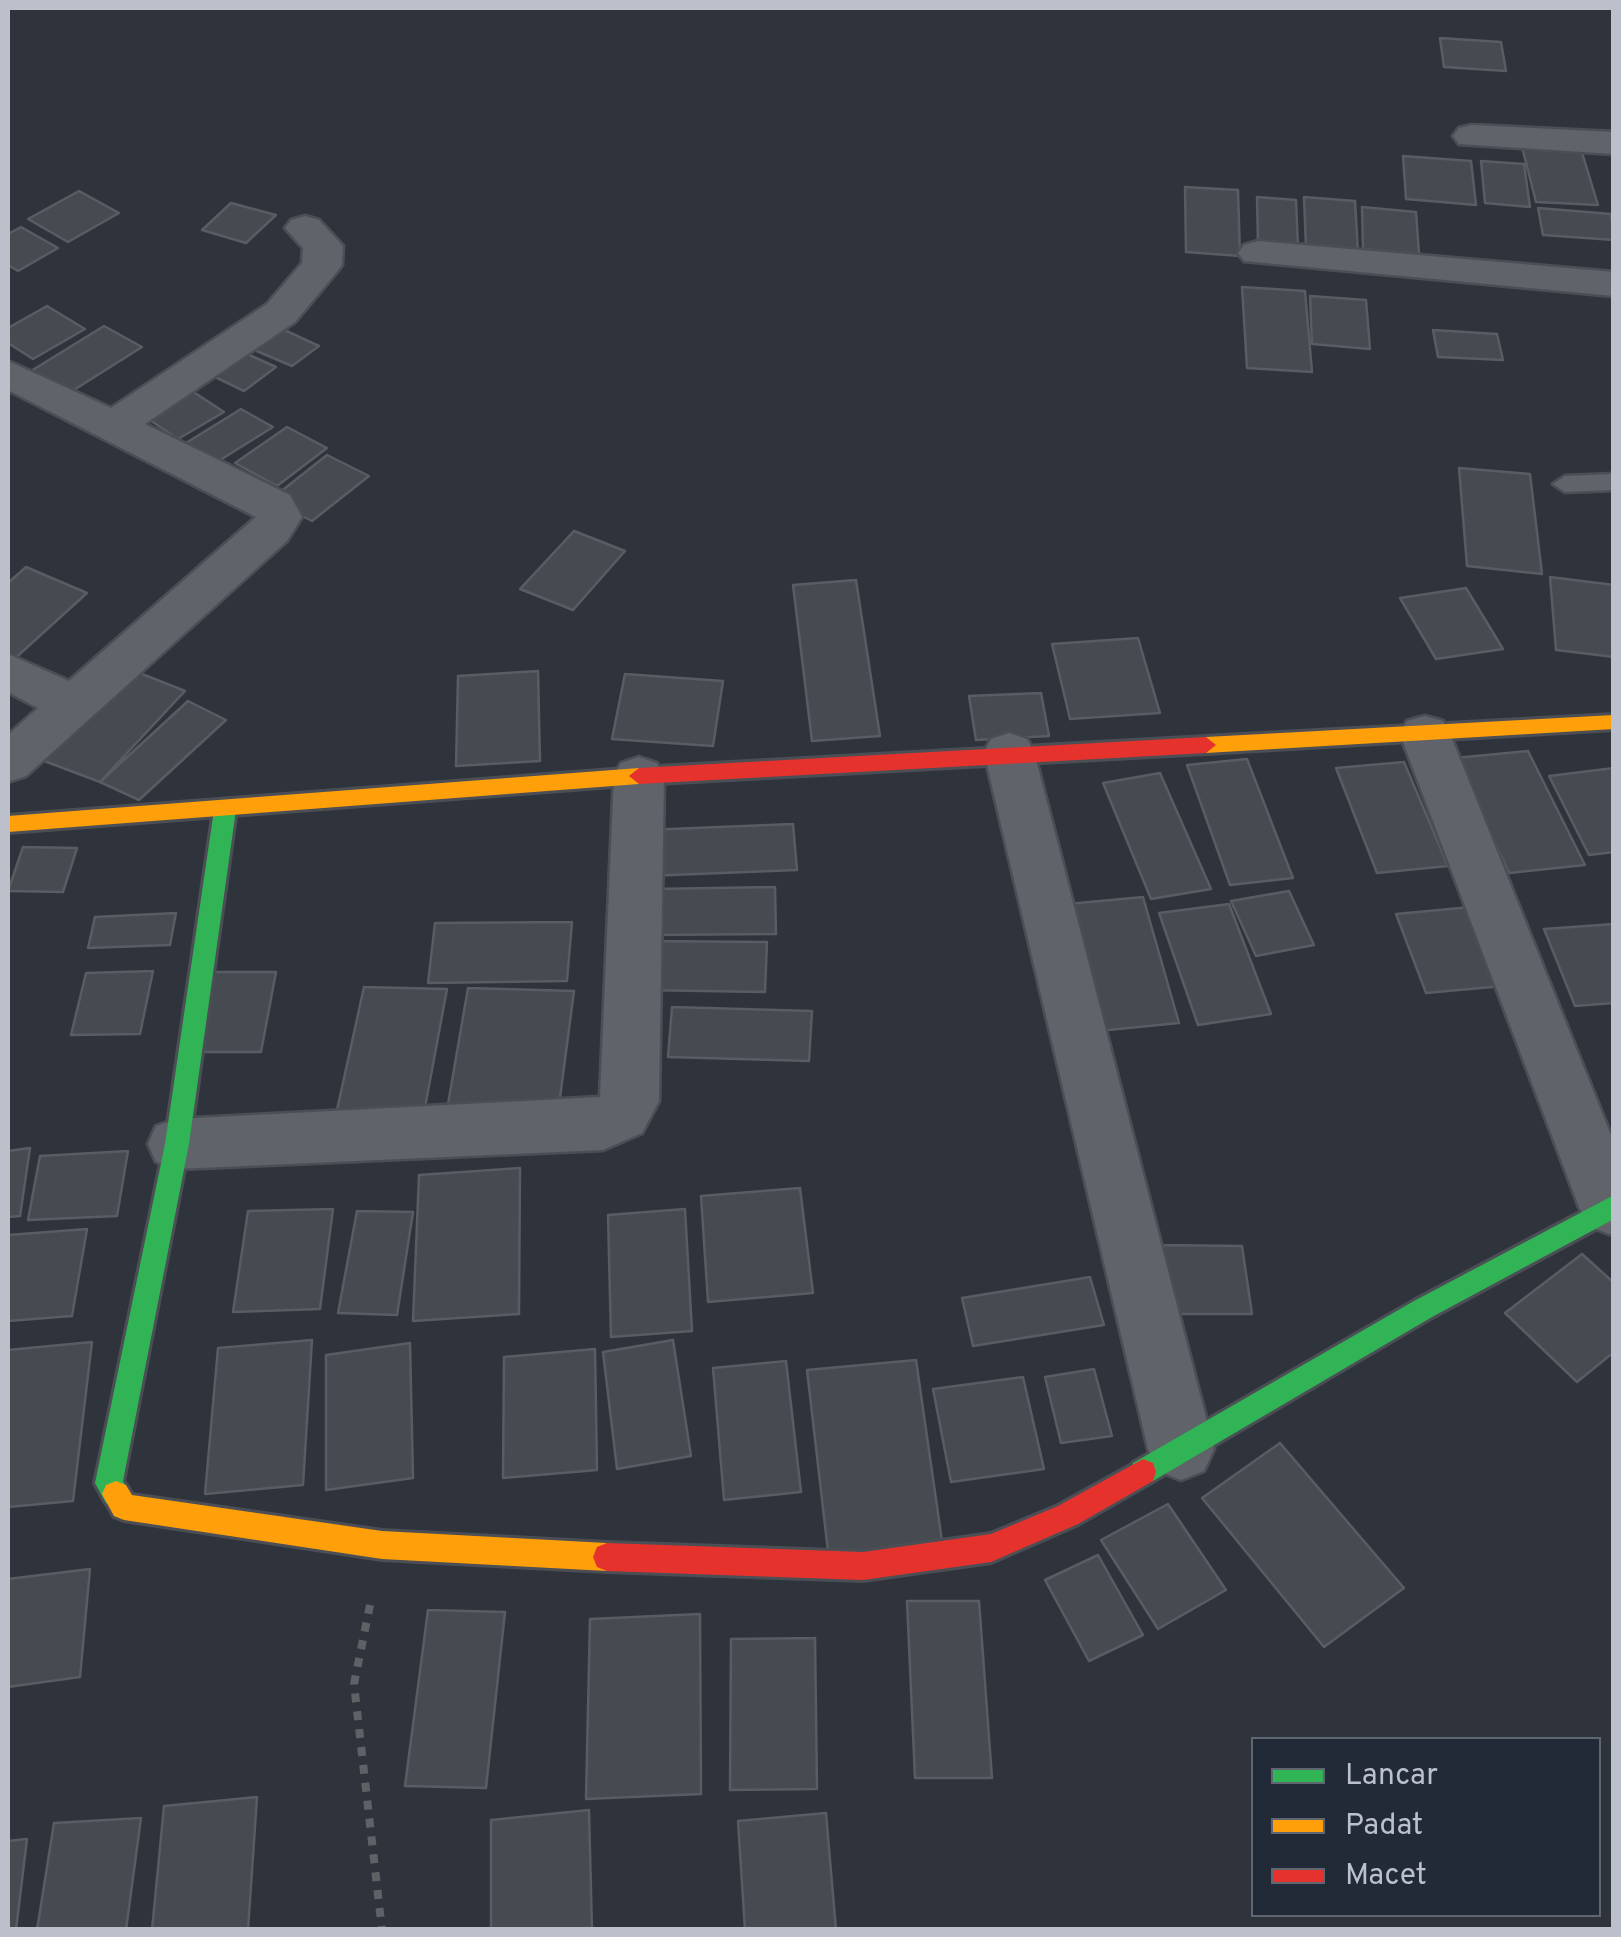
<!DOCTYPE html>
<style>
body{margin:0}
#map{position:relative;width:1621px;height:1937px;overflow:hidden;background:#2f343c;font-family:Overpass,sans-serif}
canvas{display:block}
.frame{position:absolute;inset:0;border:10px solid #bbc0cb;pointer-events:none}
.legend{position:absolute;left:1251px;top:1737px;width:350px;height:180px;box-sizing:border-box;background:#222a37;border:2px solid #5f6672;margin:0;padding:12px 18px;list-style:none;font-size:30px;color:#bbc0cb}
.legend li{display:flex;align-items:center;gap:20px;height:50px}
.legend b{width:50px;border:2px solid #5f6672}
</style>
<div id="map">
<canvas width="1621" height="1937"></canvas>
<div class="frame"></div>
<ul class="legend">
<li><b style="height:12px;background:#30b455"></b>Lancar</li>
<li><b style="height:12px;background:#ff9f0a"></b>Padat</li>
<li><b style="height:12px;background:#e5322d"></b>Macet</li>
</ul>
</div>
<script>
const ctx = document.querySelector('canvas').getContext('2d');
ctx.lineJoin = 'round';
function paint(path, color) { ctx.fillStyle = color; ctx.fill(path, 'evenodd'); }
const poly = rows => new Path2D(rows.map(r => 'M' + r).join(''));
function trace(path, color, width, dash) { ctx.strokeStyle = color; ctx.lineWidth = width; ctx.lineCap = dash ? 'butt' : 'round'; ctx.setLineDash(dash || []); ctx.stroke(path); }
const building = poly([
 [1440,38,1501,42,1506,71,1444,67,1440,38],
 [1521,143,1580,146,1598,205,1536,202,1521,143],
 [1403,156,1471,161,1476,205,1406,199,1403,156],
 [1481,161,1524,164,1530,207,1485,203,1481,161],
 [1185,187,1238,190,1240,256,1186,252,1185,187],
 [79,191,119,213,68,242,28,219,79,191],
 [1257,197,1296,200,1298,247,1258,244,1257,197],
 [1304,197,1355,201,1358,252,1306,248,1304,197],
 [231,203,276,215,246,243,202,230,231,203],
 [1362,207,1416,212,1419,254,1363,249,1362,207],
 [1538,208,1611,214,1614,240,1543,235,1538,208],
 [21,227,58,248,18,271,8,265,8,234,21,227],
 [1242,287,1305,291,1312,372,1247,368,1242,287],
 [1310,296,1366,300,1370,349,1312,344,1310,296],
 [47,306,85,329,33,359,8,343,8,328,47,306],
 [104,326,142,347,69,393,31,371,104,326],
 [280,328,319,346,292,366,252,349,280,328],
 [1433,330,1497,334,1503,360,1438,357,1433,330],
 [245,353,276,367,244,391,213,376,245,353],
 [186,387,224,412,178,439,141,414,186,387],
 [241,409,273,427,217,462,186,443,241,409],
 [287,427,327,448,277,486,235,463,287,427],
 [327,455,369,476,312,521,270,500,327,455],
 [1459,468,1530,474,1542,574,1467,566,1459,468],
 [574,531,625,551,573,610,520,589,574,531],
 [26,567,87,593,11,662,8,661,8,583,26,567],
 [1550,577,1614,585,1614,657,1556,650,1550,577],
 [856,580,880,736,812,741,793,585,856,580],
 [1466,588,1503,649,1436,659,1400,598,1466,588],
 [1138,638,1160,713,1070,719,1052,644,1138,638],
 [127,668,185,691,100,782,39,759,127,668],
 [538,671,540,761,456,766,458,676,538,671],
 [625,674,723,681,713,746,612,739,625,674],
 [1041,693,1049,736,976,740,969,696,1041,693],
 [188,701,226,720,139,800,100,782,188,701],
 [1528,751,1585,865,1509,873,1455,758,1528,751],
 [1247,759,1293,878,1230,885,1187,765,1247,759],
 [1404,762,1448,866,1377,873,1336,768,1404,762],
 [1614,768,1614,852,1589,855,1549,776,1614,768],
 [1160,773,1211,889,1151,899,1103,783,1160,773],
 [793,824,797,870,646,876,646,830,793,824],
 [23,847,77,848,63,892,8,891,23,847],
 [775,887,776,934,649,935,651,889,775,887],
 [1289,891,1314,945,1256,956,1231,901,1289,891],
 [1143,897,1179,1023,1088,1032,1057,905,1143,897],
 [1229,904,1271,1014,1198,1025,1159,913,1229,904],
 [1471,907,1503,986,1426,993,1396,914,1471,907],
 [176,913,170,945,88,948,95,917,176,913],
 [572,922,567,981,428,983,435,923,572,922],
 [1614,924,1614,1003,1575,1006,1544,929,1614,924],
 [646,941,767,942,765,992,641,990,646,941],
 [153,971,140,1034,71,1035,86,973,153,971],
 [207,972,276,972,261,1052,190,1052,207,972],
 [364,987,447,989,424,1113,337,1110,364,987],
 [468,988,574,991,558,1113,447,1110,468,988],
 [672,1007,812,1011,809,1061,668,1057,672,1007],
 [30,1148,20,1216,8,1217,8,1151,30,1148],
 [128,1151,117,1216,28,1220,40,1156,128,1151],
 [520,1168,519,1314,413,1321,419,1175,520,1168],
 [800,1188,813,1293,708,1302,701,1196,800,1188],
 [333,1209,320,1309,233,1312,248,1211,333,1209],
 [685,1209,692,1331,611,1337,608,1215,685,1209],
 [357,1211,413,1212,397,1315,338,1313,357,1211],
 [87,1229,72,1316,8,1321,8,1235,87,1229],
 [1160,1245,1242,1246,1252,1314,1170,1314,1160,1245],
 [1582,1254,1614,1283,1614,1352,1577,1382,1505,1313,1582,1254],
 [1090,1277,1104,1325,973,1346,962,1298,1090,1277],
 [312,1340,303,1485,205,1494,218,1348,312,1340],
 [673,1340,691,1456,617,1469,603,1352,673,1340],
 [92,1342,73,1501,8,1507,8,1350,92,1342],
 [410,1343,413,1478,326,1490,326,1355,410,1343],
 [595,1349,597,1470,503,1478,504,1357,595,1349],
 [916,1360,943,1548,829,1560,807,1370,916,1360],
 [786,1361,801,1492,724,1500,713,1368,786,1361],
 [1094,1369,1112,1436,1061,1443,1045,1377,1094,1369],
 [1023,1377,1044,1469,951,1482,933,1389,1023,1377],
 [1280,1443,1404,1588,1324,1647,1202,1498,1280,1443],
 [1168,1504,1226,1590,1158,1629,1101,1540,1168,1504],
 [1098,1555,1143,1635,1089,1661,1045,1580,1098,1555],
 [90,1569,80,1677,8,1687,8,1579,90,1569],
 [907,1601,979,1601,992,1778,915,1778,907,1601],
 [428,1610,505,1612,486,1788,405,1786,428,1610],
 [700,1614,701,1794,586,1799,590,1619,700,1614],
 [815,1638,817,1789,730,1790,731,1639,815,1638],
 [257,1797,248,1930,152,1930,164,1806,257,1797],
 [589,1810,592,1930,491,1930,491,1820,589,1810],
 [826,1813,836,1930,745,1930,738,1821,826,1813],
 [141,1818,126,1930,37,1930,54,1823,141,1818],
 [27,1839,16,1930,8,1930,8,1841,27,1839]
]);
paint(building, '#464a51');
trace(building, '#585c63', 2.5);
const lane = poly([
 [1614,474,1614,490,1565,492,1553,484,1565,476,1614,474]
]);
const street = poly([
 [1472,125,1614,132,1614,154,1459,144,1453,136,1459,128,1472,125],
 [305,216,319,220,343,246,342,265,336,273,295,322,145,424,290,495,302,517,287,541,26,776,8,782,8,735,38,708,8,692,8,654,69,681,256,517,8,390,8,361,111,408,267,304,302,263,303,248,285,228,291,220,305,216],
 [1258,241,1614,272,1614,296,1244,261,1238,253,1244,245,1258,241],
 [1425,716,1443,721,1450,734,1614,1143,1614,1232,1609,1234,1588,1226,1579,1207,1400,734,1407,721,1425,716],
 [1009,733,1027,739,1034,752,1214,1449,1204,1471,1181,1480,1158,1471,1148,1449,984,752,991,739,1009,733],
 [639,757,657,763,664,776,659,1101,642,1133,603,1150,177,1169,156,1162,148,1144,156,1126,177,1119,600,1097,614,776,621,763,639,757]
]);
const fast = poly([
 [225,802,236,810,189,1144,123,1481,130,1494,126,1503,116,1507,106,1503,95,1483,165,1144,214,810,225,802],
 [1614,1195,1614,1219,1432,1317,1153,1481,1143,1485,1133,1481,1130,1472,1133,1463,1414,1301,1614,1195]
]);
const slow = poly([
 [1614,715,1614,729,1206,753,1196,745,1206,737,1614,715],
 [639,768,649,776,639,784,8,832,8,816,639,768],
 [116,1481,126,1485,132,1495,382,1531,607,1543,617,1547,621,1557,617,1567,607,1571,382,1559,124,1520,114,1516,102,1494,106,1485,116,1481]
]);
const jam = poly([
 [1206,737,1216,745,1206,753,639,784,629,776,639,768,1206,737],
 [1143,1459,1153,1463,1156,1472,1153,1481,1078,1524,991,1562,863,1580,607,1571,597,1567,593,1557,597,1547,607,1543,863,1552,991,1534,1058,1506,1143,1459]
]);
trace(lane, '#4b4f55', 5);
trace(street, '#4b4f55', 5);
trace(fast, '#4b4f55', 6);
trace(slow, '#4b4f55', 6);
trace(jam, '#4b4f55', 6);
trace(poly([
 [370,1605,354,1684,382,1930]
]), '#5d6267', 8, [9, 9]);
paint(lane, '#60636a');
paint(street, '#60636a');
paint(fast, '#30b455');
paint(slow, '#ff9f0a');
paint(jam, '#e5322d');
</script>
